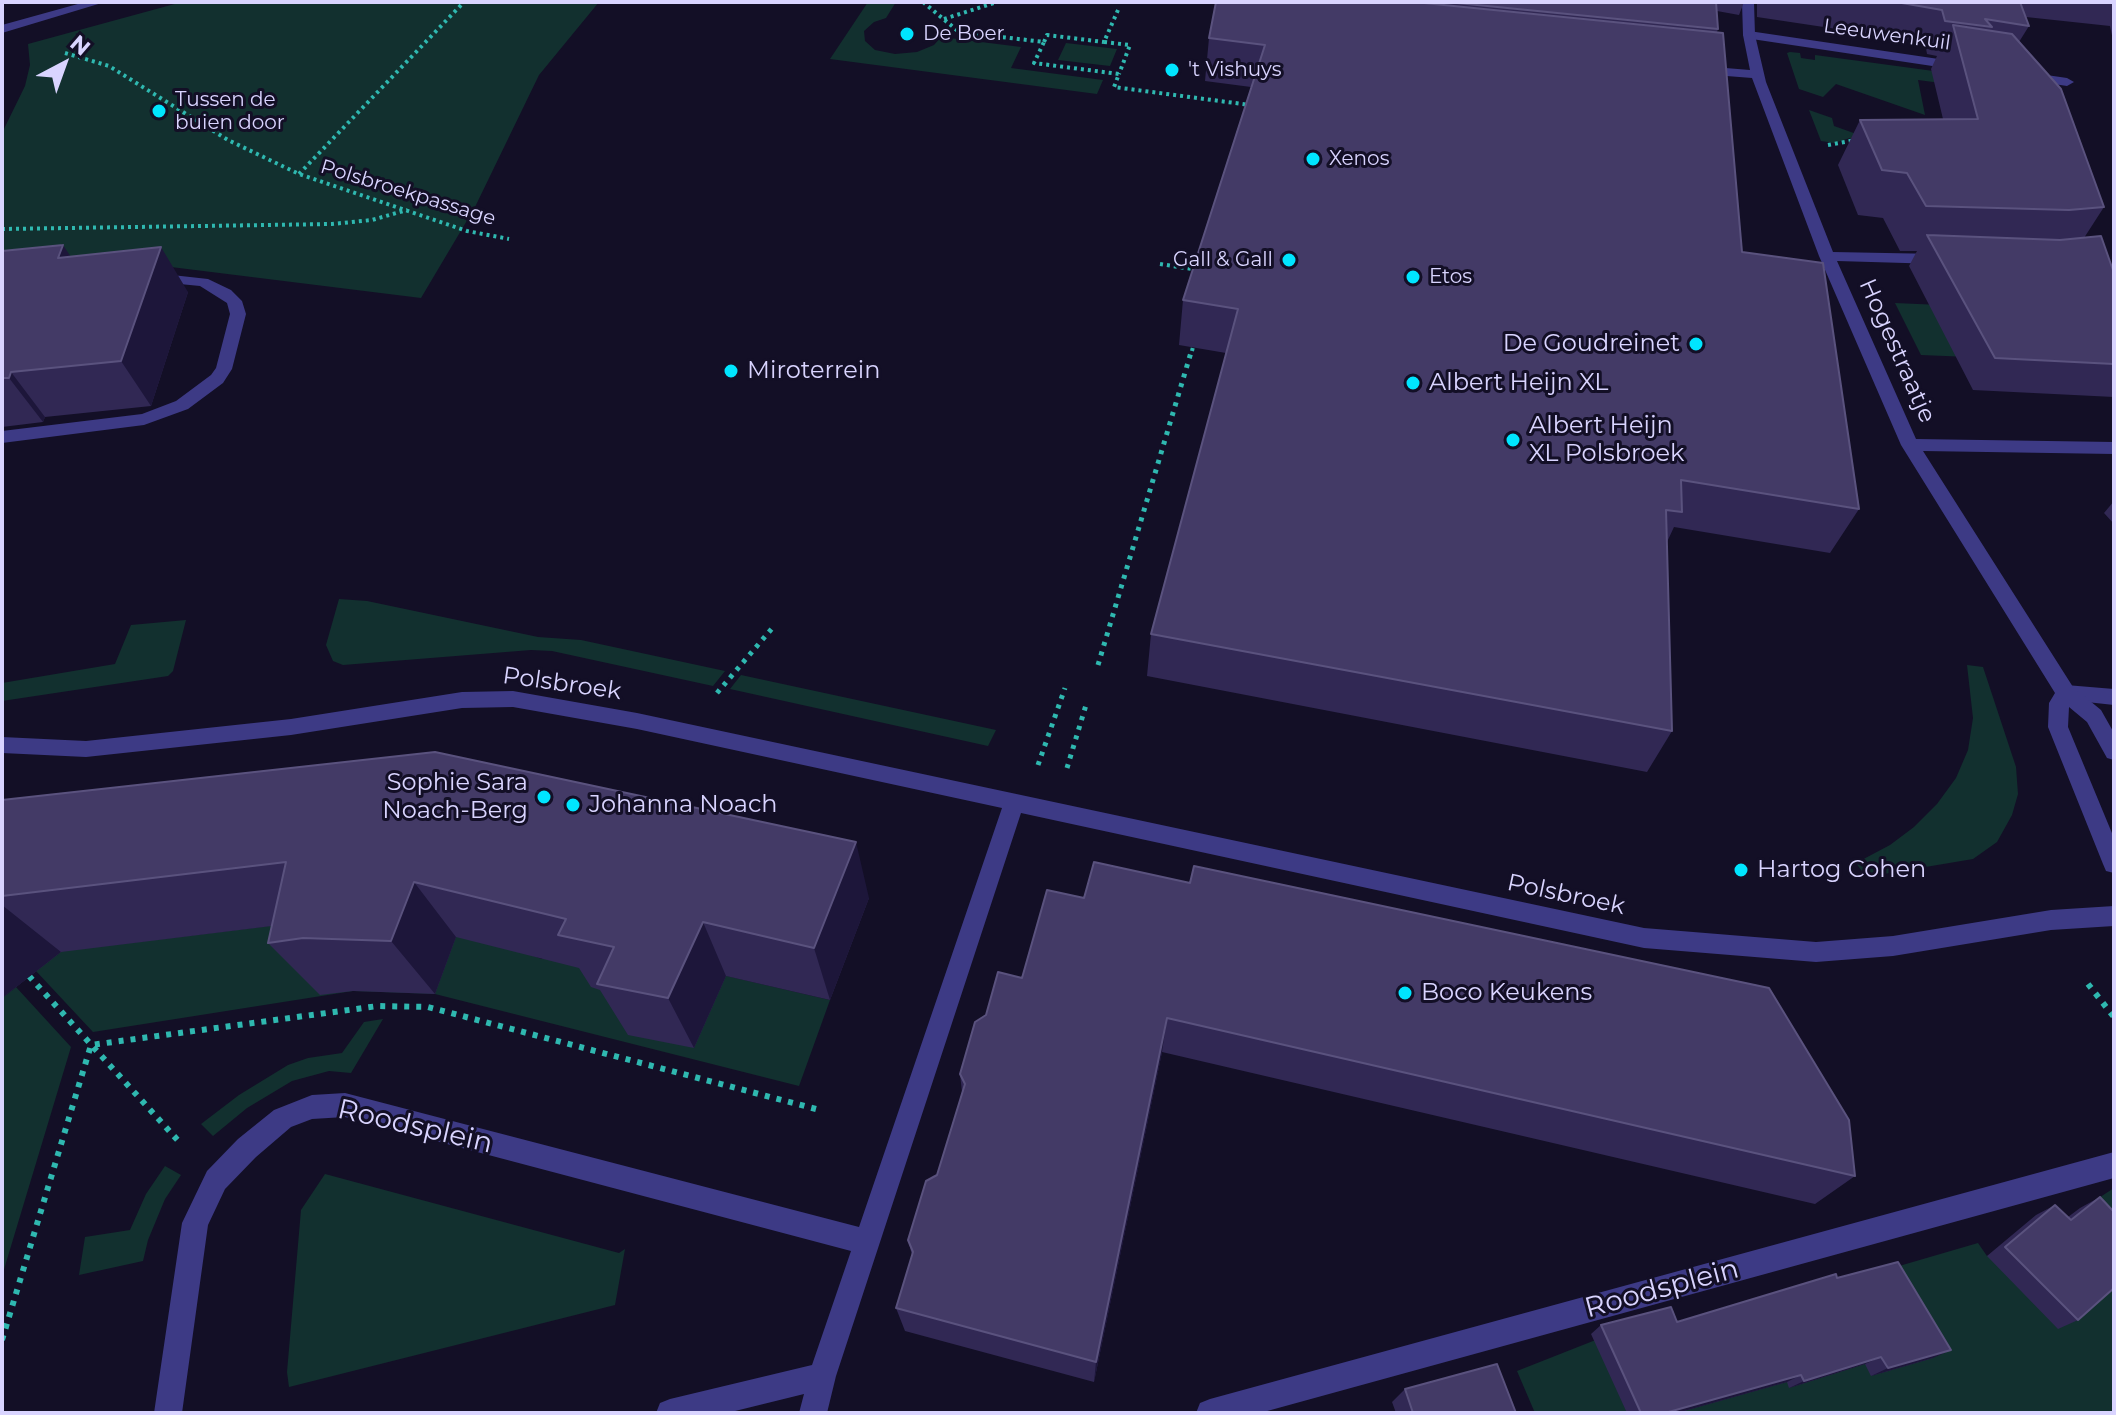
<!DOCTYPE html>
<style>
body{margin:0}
#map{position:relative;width:2116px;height:1415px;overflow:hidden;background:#130f26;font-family:Montserrat,sans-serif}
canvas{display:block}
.frame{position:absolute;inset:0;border:4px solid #d9d4ff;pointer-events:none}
.north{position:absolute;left:24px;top:24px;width:80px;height:80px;-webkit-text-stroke:6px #130f26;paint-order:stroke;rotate:41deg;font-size:22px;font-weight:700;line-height:32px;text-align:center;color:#d9d4ff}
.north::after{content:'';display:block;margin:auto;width:28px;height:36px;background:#d9d4ff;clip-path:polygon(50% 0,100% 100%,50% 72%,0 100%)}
</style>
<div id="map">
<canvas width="2116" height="1415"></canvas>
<div class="frame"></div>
<div class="north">N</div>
</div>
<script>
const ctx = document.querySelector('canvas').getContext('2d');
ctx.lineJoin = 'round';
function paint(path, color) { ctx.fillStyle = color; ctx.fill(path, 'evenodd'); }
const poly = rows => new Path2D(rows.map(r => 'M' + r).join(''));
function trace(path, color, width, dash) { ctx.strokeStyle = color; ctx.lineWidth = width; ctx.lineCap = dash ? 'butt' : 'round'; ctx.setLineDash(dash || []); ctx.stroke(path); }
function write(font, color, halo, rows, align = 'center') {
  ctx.font = font + ' Montserrat,sans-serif'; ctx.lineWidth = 6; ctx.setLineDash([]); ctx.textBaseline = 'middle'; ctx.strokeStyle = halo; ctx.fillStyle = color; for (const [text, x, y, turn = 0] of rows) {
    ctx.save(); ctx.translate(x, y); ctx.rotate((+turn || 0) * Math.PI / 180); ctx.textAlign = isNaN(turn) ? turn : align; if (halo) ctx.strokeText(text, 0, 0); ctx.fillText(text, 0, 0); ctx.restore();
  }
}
paint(poly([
 [182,2,599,2,539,75,475,207,421,298,171,267,2,273,2,133,25,86,30,65,28,44],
 [868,2,896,2,886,18,874,22,864,31,865,41,875,50,895,54,917,52,934,45,941,37,1021,47,1011,68,1103,80,1097,94,830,59],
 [1066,43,1117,49,1110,66,1058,60],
 [1790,52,1800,53,1801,58,1815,60,1815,55,2015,82,2018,93,1918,80,1925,115,1836,84,1823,97,1799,89,1787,53],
 [1809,110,1832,118,1834,126,1907,152,1850,138,1834,143,1821,141],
 [1895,303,2077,311,2114,363,1921,355],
 [339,599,367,601,538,637,581,640,725,671,713,686,552,651,531,650,343,665,333,661,326,645],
 [186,620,173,671,168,676,2,701,2,683,115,664,131,625],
 [1967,665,1983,667,2016,767,2018,794,2012,815,1997,842,1973,859,1866,877,1856,863,1890,845,1914,827,1937,804,1956,778,1968,750,1973,718],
 [741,675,996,730,988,746,730,689],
 [401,910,542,959,555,936,830,1000,799,1086,435,994,353,991,93,1032,36,971,70,944,95,947],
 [16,987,71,1047,2,1276,2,998],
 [383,1019,351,1073,329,1071,292,1081,247,1108,213,1136,201,1124,239,1095,288,1065,308,1058,342,1053,364,1022],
 [165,1166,181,1175,165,1199,148,1240,143,1261,79,1275,85,1237,130,1230,146,1194],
 [325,1174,619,1253,625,1249,615,1305,289,1387,287,1372,301,1210],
 [2114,1188,2114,1413,1535,1413,1517,1371,1659,1315,1694,1389,1882,1271,1978,1243,1987,1256,2065,1220]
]), '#12302f');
trace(poly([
 [923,2,959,32,1044,42,1034,63,1119,74,1114,87,1250,105],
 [1118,10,1104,42,1130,45,1119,74],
 [944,19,997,2],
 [1044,42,1047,35,1104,42],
 [65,53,109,66,228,140,299,174,467,231,509,239],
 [1828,145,1856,140],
 [299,174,464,2],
 [2,229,332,224,372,220,407,210],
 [1160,264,1198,270],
 [1192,351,1193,347]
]), '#2fb8b0', 4, [3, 4]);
trace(poly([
 [1098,665,1192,349],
 [717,693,774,626],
 [1038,765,1065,688],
 [1067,768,1086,705]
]), '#2fb8b0', 5, [4, 6]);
trace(poly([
 [29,976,182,1145],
 [2088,984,2114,1017],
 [2,1340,91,1045,378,1006,428,1007,816,1109]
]), '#2fb8b0', 6, [5, 7]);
paint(poly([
 [1749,31,1959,62,1965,66,1959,70,1745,38,1743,35,1749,31],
 [2026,72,2067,78,2074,82,2067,86,2021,79,2019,76,2026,72],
 [154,273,208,279,231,290,242,301,246,314,232,369,223,383,188,409,144,425,2,443,2,431,142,414,176,401,211,375,216,368,230,314,227,303,200,286,149,281,149,275,154,273],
 [2066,685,2114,689,2114,705,2059,699,2056,693,2059,687,2066,685]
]), '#3d3a85');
paint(poly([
 [85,2,105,2,2,33,2,25,85,2],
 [1742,2,1754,2,1755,35,1766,82,1833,252,1939,254,1947,259,1939,264,1837,261,1916,439,2114,442,2114,454,1923,451,2073,687,2101,710,2114,733,2114,760,2107,758,2087,722,2069,707,2068,727,2114,838,2114,873,2106,871,2103,864,2048,727,2049,703,2055,693,1901,445,1819,256,1752,78,1701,74,1695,70,1701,66,1750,70,1743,35,1742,2],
 [513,691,637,713,1644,928,1816,942,1893,936,2051,910,2114,906,2114,926,2051,930,1893,956,1816,962,1644,948,1021,813,836,1376,827,1413,799,1413,804,1394,727,1413,656,1413,660,1403,670,1399,812,1365,851,1251,345,1117,312,1119,291,1127,256,1157,225,1189,208,1225,182,1413,154,1413,182,1223,207,1171,238,1139,274,1110,312,1095,345,1093,859,1227,1002,808,637,729,513,707,462,708,291,735,86,757,2,753,2,737,86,741,291,719,462,692,513,691],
 [2114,1152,2114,1178,1260,1413,1196,1413,1200,1403,1210,1399,2114,1152]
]), '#3d3a85');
paint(poly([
 [1216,2,1744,2,1739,15,1717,11,1718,29,1717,32,1742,252,1859,509,1830,553,1674,527,1667,542,1672,731,1647,772,1147,676,1151,634,1226,353,1179,345,1183,300,1251,87,1205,81,1209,38],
 [1757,2,2114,2,2114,45,2110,26,2026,17,2029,26,2019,42,2104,207,2084,238,2114,273,2114,397,1973,390,1909,266,1917,251,1900,251,1883,218,1858,215,1838,165,1860,120,1943,119,1931,69,1937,56,1927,54,1925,43,1917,41,1757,17],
 [2,251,70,256,188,292,151,406,45,417,43,422,2,427],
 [2114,501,2114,524,2104,513],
 [2,800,869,898,830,1000,726,976,694,1048,628,1035,600,990,591,987,579,968,456,937,435,994,353,991,320,995,268,943,272,926,61,952,2,998],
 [998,972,1855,1176,1815,1204,1162,1052,1094,1382,905,1331,896,1308,912,1255,908,1240,937,1175,962,1092,960,1074,986,1015],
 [2100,1197,2078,1320,2058,1329,1987,1256,2036,1215,2055,1205,2068,1217,2080,1208],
 [1837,1278,1933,1358,1871,1376,1865,1364,1789,1388,1787,1382,1677,1413,1627,1413,1591,1334,1601,1325,1677,1322],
 [1405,1389,1516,1413,1396,1413,1392,1402]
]), '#312854');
paint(poly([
 [63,245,93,290,58,258],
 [161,247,188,292,151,406,121,361],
 [11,372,45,417,43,422,9,378],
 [856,842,869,898,830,1000,814,948],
 [414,882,456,937,435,994,391,941],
 [2,905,61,952,2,998],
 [703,922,726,976,694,1048,668,998],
 [1167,1018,1162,1052,1094,1382,1096,1362],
 [1951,1350,1933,1358,1871,1376,1888,1368],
 [1881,1357,1865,1364,1789,1388,1804,1381],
 [1801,1375,1787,1382,1677,1413,1665,1413]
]), '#1d163a');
const building = poly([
 [1216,2,1414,2,1723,33,1742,252,1823,263,1859,509,1681,480,1682,512,1666,510,1672,731,1151,634,1238,309,1183,300,1265,45,1209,38,1216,2],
 [1447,2,1716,2,1718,29,1447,2],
 [1896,2,2020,2,2029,26,1985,19,1992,27,1945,21,1942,10,1896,2],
 [1953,25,2012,34,2061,89,2104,207,2069,210,1926,206,1907,173,1882,170,1860,120,1978,119,1953,25],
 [1927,235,2060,240,2101,236,2114,273,2114,364,1995,358,1927,235],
 [63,245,58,258,161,247,121,361,11,372,9,378,2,378,2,251,63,245],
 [435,752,856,842,814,948,703,922,668,998,597,984,614,947,558,935,566,919,414,882,391,941,303,938,268,943,286,862,2,896,2,800,435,752],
 [1094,862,1190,883,1194,866,1769,988,1849,1120,1855,1176,1167,1018,1096,1362,896,1308,913,1252,908,1240,926,1181,937,1175,965,1084,960,1074,975,1022,986,1015,998,972,1022,978,1047,890,1084,898,1094,862],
 [2100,1197,2114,1212,2114,1288,2078,1320,2005,1247,2055,1205,2071,1220,2100,1197],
 [1898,1262,1951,1350,1888,1368,1881,1357,1804,1381,1801,1375,1665,1413,1641,1413,1601,1325,1671,1307,1677,1322,1836,1274,1837,1278,1898,1262],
 [1497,1364,1516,1413,1413,1413,1405,1389,1497,1364]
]);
paint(building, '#433a66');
trace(building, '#5a527e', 2);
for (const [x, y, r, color] of [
 [907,34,8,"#00e5ff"],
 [1172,70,8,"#00e5ff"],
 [159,111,8,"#00e5ff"],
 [1313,159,8,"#00e5ff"],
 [1289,260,8,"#00e5ff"],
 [1413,277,8,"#00e5ff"],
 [1696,344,8,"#00e5ff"],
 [731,371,8,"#00e5ff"],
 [1413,383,8,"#00e5ff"],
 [1513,440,8,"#00e5ff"],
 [544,797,8,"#00e5ff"],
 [573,805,8,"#00e5ff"],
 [1741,870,8,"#00e5ff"],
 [1405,993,8,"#00e5ff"]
]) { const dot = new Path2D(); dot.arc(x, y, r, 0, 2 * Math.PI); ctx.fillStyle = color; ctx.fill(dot); trace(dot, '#130f26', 3); }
write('20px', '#d9d4ff', '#130f26', [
 ["De Boer",923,34],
 ["'t Vishuys",1188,70],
 ["Tussen de",175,100],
 ["buien door",175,123],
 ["Xenos",1329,159],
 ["Gall & Gall",1273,260,"right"],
 ["Etos",1429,277]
], 'left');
write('20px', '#d9d4ff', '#130f26', [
 ["Leeuwenkuil",1887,35,8],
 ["Polsbroekpassage",408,193,17]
]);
write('24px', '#d9d4ff', '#130f26', [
 ["De Goudreinet",1680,344,"right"],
 ["Miroterrein",747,371],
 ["Albert Heijn XL",1429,383],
 ["Albert Heijn",1529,426],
 ["XL Polsbroek",1529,454],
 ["Sophie Sara",528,783,"right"],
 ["Noach-Berg",528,811,"right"],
 ["Johanna Noach",589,805],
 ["Hartog Cohen",1757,870],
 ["Boco Keukens",1421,993]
], 'left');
write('24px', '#d9d4ff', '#130f26', [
 ["Hogestraatje",1897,351,66],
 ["Polsbroek",562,684,8],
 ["Polsbroek",1566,895,12]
]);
write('28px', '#d9d4ff', '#130f26', [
 ["Roodsplein",415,1127,13],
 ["Roodsplein",1662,1289,-15]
]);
</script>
